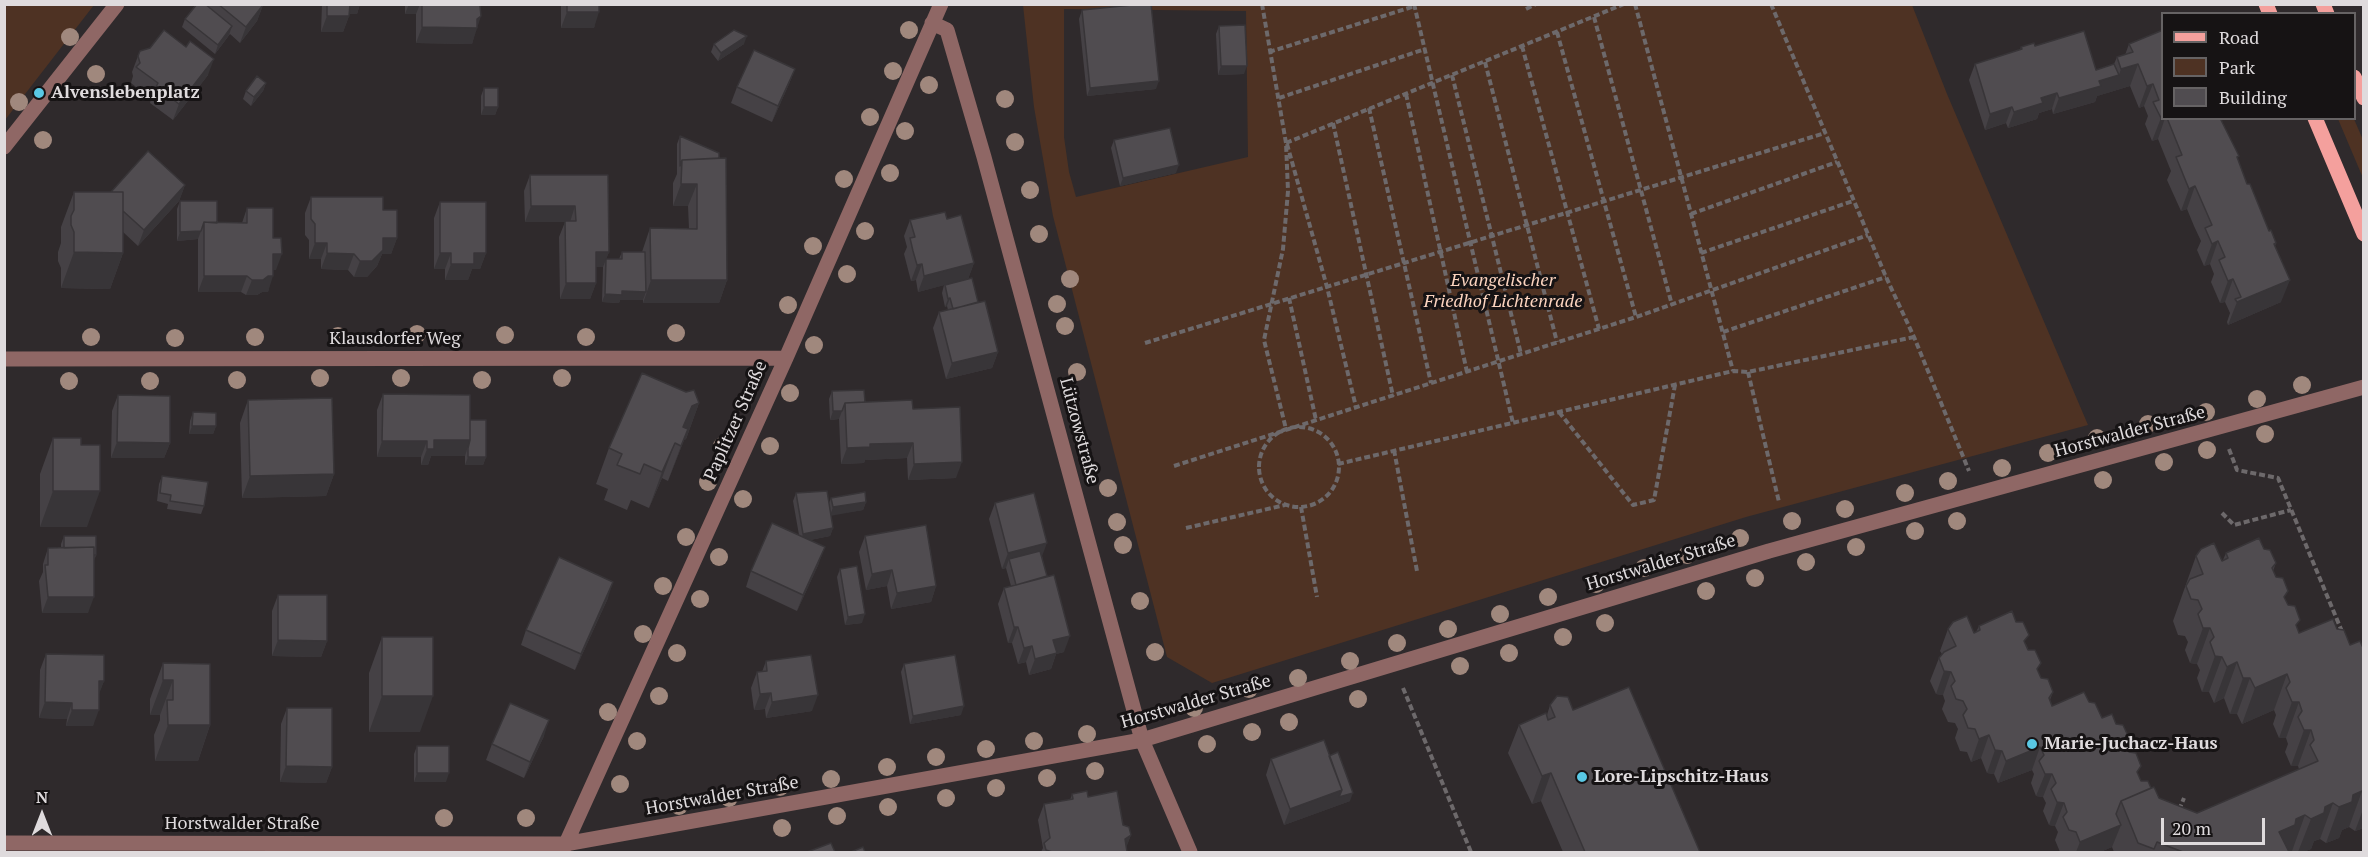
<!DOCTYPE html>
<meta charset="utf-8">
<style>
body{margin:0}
#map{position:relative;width:2368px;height:857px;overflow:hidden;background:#2f2a2c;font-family:"PT Serif",serif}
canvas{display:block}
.frame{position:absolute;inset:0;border:6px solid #dfdbdd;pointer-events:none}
.legend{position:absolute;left:2161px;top:12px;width:195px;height:108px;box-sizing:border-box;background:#161314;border:2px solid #666364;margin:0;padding:8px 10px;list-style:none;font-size:18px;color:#dfdbdd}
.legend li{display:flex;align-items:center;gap:12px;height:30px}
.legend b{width:30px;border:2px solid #666364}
.north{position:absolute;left:12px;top:785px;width:60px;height:60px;-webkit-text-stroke:4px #161314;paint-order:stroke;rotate:0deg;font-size:16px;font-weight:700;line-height:24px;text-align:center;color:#dfdbdd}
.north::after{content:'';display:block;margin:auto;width:21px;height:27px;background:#dfdbdd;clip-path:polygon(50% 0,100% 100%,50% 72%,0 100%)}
.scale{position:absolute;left:2161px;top:818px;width:104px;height:27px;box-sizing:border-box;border:3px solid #dfdbdd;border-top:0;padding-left:8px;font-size:18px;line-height:21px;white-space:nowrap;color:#dfdbdd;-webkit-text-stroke:4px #161314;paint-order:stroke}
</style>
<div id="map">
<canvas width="2368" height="857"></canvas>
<div class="frame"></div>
<ul class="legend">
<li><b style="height:8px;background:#f4a09d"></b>Road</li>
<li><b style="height:16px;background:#4e3223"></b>Park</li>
<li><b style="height:16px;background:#504c50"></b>Building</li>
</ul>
<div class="north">N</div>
<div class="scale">20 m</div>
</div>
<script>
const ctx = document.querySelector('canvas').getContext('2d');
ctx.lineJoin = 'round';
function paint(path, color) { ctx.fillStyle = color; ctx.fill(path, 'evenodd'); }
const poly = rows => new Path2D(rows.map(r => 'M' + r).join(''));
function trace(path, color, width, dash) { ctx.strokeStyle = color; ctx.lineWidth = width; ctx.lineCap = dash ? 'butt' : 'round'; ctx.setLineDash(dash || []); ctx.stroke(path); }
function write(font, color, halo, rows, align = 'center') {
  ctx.font = font + ' "PT Serif",serif'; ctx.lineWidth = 6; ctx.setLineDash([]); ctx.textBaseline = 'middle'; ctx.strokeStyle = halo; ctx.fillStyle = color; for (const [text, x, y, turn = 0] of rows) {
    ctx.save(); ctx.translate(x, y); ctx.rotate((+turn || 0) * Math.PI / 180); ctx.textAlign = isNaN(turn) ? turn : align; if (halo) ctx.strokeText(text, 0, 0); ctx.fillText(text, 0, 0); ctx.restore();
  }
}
paint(poly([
 [5,4,94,5,5,120,4,5],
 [1023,5,1912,5,1947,94,2088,425,1746,517,1212,683,1167,657,1053,216,1034,107],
 [1064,9,1246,11,1248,157,1076,197,1069,172,1064,137],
 [2338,119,2354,119,2363,140,2363,178]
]), '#4e3223');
trace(poly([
 [1262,4,1286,143,1288,191,1283,249,1264,340,1286,429],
 [1414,4,1513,423],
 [1635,4,1733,371],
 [1771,4,1886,277,1914,337,1969,471],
 [1526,9,1536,4],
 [1594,17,1672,305],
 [1557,32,1636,317],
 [1522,46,1599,329],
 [1269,52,1415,6],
 [1485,62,1557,342],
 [1452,75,1521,354],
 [1406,94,1467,372],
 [1279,98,1425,49],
 [1369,108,1431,383],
 [1333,123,1393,396],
 [1286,143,1624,4],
 [1287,144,1327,287,1356,407],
 [1691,214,1837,162],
 [1701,253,1853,201],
 [1289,298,1316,420],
 [1723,332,1886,277],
 [1145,343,1825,133],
 [1748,372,1779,502],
 [1559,412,1633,505,1654,500,1675,385],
 '1259 467a40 40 0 1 1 80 0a40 40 0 1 1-80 0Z',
 [2229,449,2237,470,2278,478,2343,634],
 [1394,450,1417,571],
 [1338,464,1733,371,1748,372,1914,337],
 [1174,466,1636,317,1868,235],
 [1301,507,1317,597],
 [2222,513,2234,525,2291,510],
 [1186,528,1285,505],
 [1403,688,1471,852],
 [2179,810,2184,798]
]), '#6d696b', 4, [6, 3]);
trace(poly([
 [932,23,947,30,984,157,1142,740,1190,852],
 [4,147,117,4],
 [4,359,786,358],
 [4,843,565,844,1142,740,1769,551,2364,387],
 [563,850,786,358,941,4]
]), '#8f6765', 15);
trace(poly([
 [2266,4,2270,14],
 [2323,4,2327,14],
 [2354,77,2364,98],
 [2315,118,2364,234]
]), '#f4a09d', 15);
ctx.fillStyle = '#a0887d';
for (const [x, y] of [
 [909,30],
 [70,37],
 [893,71],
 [96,74],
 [929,85],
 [1005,99],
 [19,102],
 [870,117],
 [905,131],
 [43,140],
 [1015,142],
 [890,173],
 [844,179],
 [1030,190],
 [865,231],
 [1039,234],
 [813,246],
 [847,274],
 [1070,279],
 [1057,304],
 [788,305],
 [1065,326],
 [676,333],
 [417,334],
 [505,335],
 [338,336],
 [91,337],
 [255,337],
 [586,337],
 [175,338],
 [814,345],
 [1077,372],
 [320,378],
 [401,378],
 [562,378],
 [237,380],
 [482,380],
 [69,381],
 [150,381],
 [2302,385],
 [790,393],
 [2257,399],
 [2206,412],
 [2148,424],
 [2265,434],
 [2097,438],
 [722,446],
 [770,446],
 [2207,450],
 [2048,453],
 [2164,462],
 [2002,468],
 [2103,480],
 [1948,481],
 [708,482],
 [1108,488],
 [1905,493],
 [743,499],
 [1845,509],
 [1792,521],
 [1957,521],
 [1117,522],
 [1915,531],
 [686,537],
 [1740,538],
 [1123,545],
 [1856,547],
 [1687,555],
 [719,557],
 [1806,562],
 [1644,568],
 [1755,578],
 [1596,584],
 [663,586],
 [1706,591],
 [1548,597],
 [700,599],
 [1140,601],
 [1500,614],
 [1605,623],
 [1448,629],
 [643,634],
 [1563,637],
 [1397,643],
 [1155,652],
 [677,653],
 [1509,653],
 [1350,661],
 [1460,666],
 [1298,678],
 [1249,689],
 [659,696],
 [1358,699],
 [1194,708],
 [608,712],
 [1289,722],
 [1252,732],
 [1087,734],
 [637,741],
 [1034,741],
 [1207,744],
 [986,749],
 [936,757],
 [887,767],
 [1095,771],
 [1047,778],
 [831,779],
 [620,784],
 [780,787],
 [996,788],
 [729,798],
 [946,798],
 [679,806],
 [888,807],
 [837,816],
 [444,818],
 [526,818],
 [782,828]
]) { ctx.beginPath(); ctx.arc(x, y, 9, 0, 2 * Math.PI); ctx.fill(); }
paint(poly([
 [196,4,263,4,263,5,257,21,240,43,230,34,215,54,182,27,185,19],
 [322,4,360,4,357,14,349,14,349,16,343,32,321,32],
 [405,4,478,4,477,25,472,44,416,43,416,14,405,14],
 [561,4,599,4,594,28,561,28],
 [1082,10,1156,89,1087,96,1079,19],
 [1219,26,1244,74,1218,75,1216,34],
 [2163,30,2163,118,2223,118,2222,121,2247,184,2269,231,2276,243,2275,246,2281,302,2228,325,2227,322,2230,313,2225,302,2220,303,2211,282,2214,274,2210,264,2204,266,2197,250,2201,241,2194,226,2187,209,2181,211,2167,180,2171,171,2158,139,2152,141,2145,124,2148,116,2144,106,2139,108,2130,86,2097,96,2095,102,2053,114,2052,109,2039,113,2037,119,2008,128,2006,123,1985,130,1969,80,1975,64,2020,50,2021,47,2096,70,2114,64,2117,57,2125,55,2129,44],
 [714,44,744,44,718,61,711,52],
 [138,56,208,75,173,120,150,103,151,99,131,83,133,76,132,72],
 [795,69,789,84,772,122,731,103,737,87],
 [266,83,263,91,251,106,243,99,246,91],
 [484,88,498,107,495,115,481,115,481,96],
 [680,136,719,153,727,280,719,303,643,303,643,299,620,300,619,303,602,302,603,267,596,267,596,283,590,299,560,299,559,237,565,222,525,222,524,191,530,175,608,175,609,252,606,259,619,259,622,252,642,252,650,228,689,229,688,206,673,206,673,183,677,174,677,144],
 [1114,140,1176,173,1120,186,1111,148],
 [185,185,179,201,138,246,123,232,123,253,110,289,61,288,61,268,58,261,58,252,61,243,61,227,74,192,111,192],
 [311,197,383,210,397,238,391,254,382,254,377,266,367,277,354,277,348,270,321,269,321,259,309,259,309,240,305,235,305,213],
 [180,201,217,223,242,223,247,208,273,238,276,270,273,270,268,292,262,292,257,295,246,295,241,292,198,292,198,239,177,241,177,209],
 [440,202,486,253,480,269,472,269,468,280,445,280,445,269,434,269,434,218],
 [947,219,974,263,968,279,998,352,992,368,946,379,933,328,939,312,948,310,947,306,945,307,942,293,944,285,918,292,916,280,911,281,904,254,907,247,904,236,910,220],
 [832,391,865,402,913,409,956,478,908,480,907,458,865,460,864,463,841,464,839,419,830,420,829,399],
 [383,394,470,420,486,457,483,465,465,465,465,456,431,456,428,465,421,465,421,457,377,457,377,410],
 [118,395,170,443,164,458,111,458,112,411],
 [248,400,334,474,326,496,242,498,240,423],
 [699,403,686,439,684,440,668,481,662,478,649,508,631,500,627,510,604,500,608,489,596,484,609,448],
 [193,412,216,426,213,434,189,434,190,421],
 [53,438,87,527,40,527,40,474],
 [162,476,204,506,201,514,167,509,168,504,157,501,159,484],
 [796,493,829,503,831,498,866,502,863,510,831,515,833,528,830,536,810,540,819,563,797,611,746,587,751,571,799,535,793,501],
 [995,503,1042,556,1064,652,1056,654,1051,669,1029,675,1026,662,1018,664,1012,643,1008,643,998,604,1004,588,1011,586,1006,568,1002,569,989,519],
 [64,536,96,555,94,561,88,613,42,613,39,581,43,572,43,564,48,548,61,548,61,544],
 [865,536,936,586,931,602,891,609,887,586,866,590,859,552],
 [2264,549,2276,563,2273,571,2299,633,2337,629,2350,645,2364,650,2364,828,2355,831,2349,827,2342,830,2339,838,2326,843,2320,839,2314,841,2311,849,2303,852,2294,852,2292,851,2289,852,2114,852,2112,847,2100,852,2060,852,2055,840,2058,832,2055,826,2049,825,2043,811,2046,803,2043,797,2036,796,2031,783,2034,774,2032,770,1998,783,1994,774,1987,773,1981,758,1971,762,1967,752,1960,751,1955,738,1958,729,1955,723,1948,722,1942,709,1945,701,1943,695,1936,694,1930,681,1939,658,1942,654,1940,651,1948,629,1974,633,1976,632,1979,626,2026,644,2041,678,2053,692,2050,700,2052,706,2089,702,2126,746,2141,781,2151,788,2159,798,2197,813,2299,769,2298,766,2291,766,2285,752,2288,744,2286,738,2279,738,2273,724,2276,715,2274,710,2242,724,2237,714,2230,714,2224,698,2214,703,2209,692,2202,692,2197,678,2200,670,2197,664,2190,663,2185,650,2188,642,2185,636,2178,635,2173,621,2196,556,2222,561,2223,560,2226,553],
 [840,569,862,623,845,625,837,577],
 [278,595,327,641,321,657,272,656,272,611],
 [608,598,575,670,521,645,526,630],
 [382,637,420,732,369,732,369,673],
 [46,654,104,681,99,693,93,726,66,726,67,719,39,718,40,670],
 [766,661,812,711,766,718,765,709,754,710,751,688,757,672,762,672],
 [163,663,210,725,198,761,155,761,154,735,160,720,160,715,150,715,150,699],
 [904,664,961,715,910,724,901,672],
 [1550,705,1573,710,1700,852,1563,852,1541,801,1532,804,1508,753,1519,725,1547,715],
 [287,708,332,767,326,783,280,782,281,724],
 [544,736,524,778,486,760,492,744],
 [417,746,446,782,414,782,414,754],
 [1329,756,1350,801,1284,825,1266,775,1271,759],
 [1072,794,1088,797,1123,825,1131,835,1126,847,1127,852,1041,852,1043,848,1038,820,1044,804,1070,800]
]), '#454145');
paint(poly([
 [347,4,360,4,357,14,344,14],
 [409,4,420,4,416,14,405,14],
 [263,5,257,21,240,43,246,27],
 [567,12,599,12,594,28,561,28],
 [327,16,349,16,343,32,321,32],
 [481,16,472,44,416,43,422,27,477,19],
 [232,26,229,35,215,54,218,45],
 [747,36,744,44,718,61,721,53],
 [214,59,208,75,173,120,179,104],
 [2138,64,2130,86,2097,96,2095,102,2053,114,2059,98,2099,81,2119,75,2121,69],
 [1221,66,1247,66,1244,74,1218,75],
 [795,69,789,84,772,122,778,106],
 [1159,81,1156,89,1087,96,1090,88],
 [266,83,263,91,251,106,254,97],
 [2153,84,2144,106,2139,108,2147,86],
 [2057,93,2052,109,2039,113,2037,119,2008,128,2014,112,2041,98],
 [484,107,498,107,495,115,481,115],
 [2012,107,2006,123,1985,130,1990,114],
 [2161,118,2165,118,2158,139,2152,141],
 [1179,165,1176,173,1120,186,1123,178],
 [681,184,697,184,688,206,673,206],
 [185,185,179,201,138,246,144,230],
 [2195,186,2187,209,2181,211,2189,189],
 [531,206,575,206,570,222,525,222],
 [201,231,198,239,177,241,180,232],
 [383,238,397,238,391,254,382,254,377,266,367,277,354,277,360,261],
 [2218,241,2210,264,2204,266,2212,244],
 [315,243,327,243,321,259,309,259],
 [74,252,123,253,110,289,61,288],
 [596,252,609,252,603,267,590,267],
 [327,253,354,254,348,270,321,269],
 [440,253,451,253,445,269,434,269],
 [474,253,486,253,480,269,472,269,468,280,445,280,451,264],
 [273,254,282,254,276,270,268,270],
 [974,263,968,279,918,292,924,276],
 [922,264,916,280,911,281,917,265],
 [204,276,247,276,241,292,198,292],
 [268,276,273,276,268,292,262,292,257,295,246,295,252,280],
 [2233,279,2225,302,2220,303,2228,281],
 [651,280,727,280,719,303,643,303],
 [2290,280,2281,302,2228,325,2237,302],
 [566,283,596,283,590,299,560,299],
 [622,291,646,292,643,300,620,300,619,303,602,302,605,294],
 [950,298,947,306,945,307,948,299],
 [998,352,992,368,946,379,952,363],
 [699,403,686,439,684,440,668,481,681,446,683,427,692,406],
 [833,411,842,411,839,419,830,420],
 [192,426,216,426,213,434,189,434],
 [434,440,470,440,465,456,431,456,428,465,421,465,427,449],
 [382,441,427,441,421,457,377,457],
 [117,442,170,443,164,458,111,458],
 [675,443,662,478,649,508,662,472],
 [913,443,907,458,865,460,864,463,841,464,847,448,870,444],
 [468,457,486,457,483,465,465,465],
 [962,462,956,478,908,480,914,464],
 [334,474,326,496,242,498,250,476],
 [53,491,100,491,87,527,40,527],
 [866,502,863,510,830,516,833,507],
 [833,528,830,536,800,542,803,534],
 [1047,543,1041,559,1009,559,1006,568,1002,569,1008,553],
 [825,547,819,563,797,611,803,595],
 [892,570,887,586,866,590,872,574],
 [613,582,608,598,575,670,581,654],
 [936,586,931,602,891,609,897,593],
 [48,597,94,597,88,613,42,613],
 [865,614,862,623,845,625,848,617],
 [1014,627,1018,627,1012,643,1008,643],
 [2203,628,2210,628,2197,664,2190,663],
 [1070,636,1064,652,1056,654,1051,669,1029,675,1035,659,1053,640],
 [278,640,327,641,321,657,272,656],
 [1032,646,1026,662,1018,664,1024,648],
 [2215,656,2222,657,2209,692,2202,692],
 [2237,662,2224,698,2214,703,2227,667],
 [1944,671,1951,672,1943,695,1936,694],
 [2287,674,2274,710,2242,724,2255,688],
 [2243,678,2250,678,2237,714,2230,714],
 [163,680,173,680,160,715,150,715],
 [99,681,104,681,98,697],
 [771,693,765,709,754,710,760,694],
 [818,695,812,711,766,718,772,702],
 [382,696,433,696,420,732,369,732],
 [45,702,72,703,67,719,39,718],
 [2292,702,2299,702,2286,738,2279,738],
 [964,706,961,715,910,724,913,716],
 [72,710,99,710,93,726,66,726],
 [549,720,544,736,524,778,530,762],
 [168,725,210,725,198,761,155,761],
 [2304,730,2311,730,2298,766,2291,766],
 [1989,735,1981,758,1971,762,1979,739],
 [2040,747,2032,770,1998,783,2006,761],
 [1995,750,2002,751,1994,774,1987,773],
 [286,766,332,767,326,783,280,782],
 [417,773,449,773,446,782,414,782],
 [1551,773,1541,801,1532,804,1542,776],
 [2045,774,2052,774,2043,797,2036,796],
 [1342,790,1353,793,1350,801,1284,825,1290,809],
 [2362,791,2349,827,2342,830,2339,838,2326,843,2339,807,2353,795],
 [2057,802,2064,803,2055,826,2049,825],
 [2333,803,2320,839,2314,841,2311,849,2303,852,2298,852,2311,819,2325,807],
 [2364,807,2364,828,2355,831],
 [2305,815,2292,851,2287,852,2279,832,2296,819],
 [2121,825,2112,847,2100,852,2076,852,2080,842],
 [1131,835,1125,851,1125,839]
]), '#383538');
const building = poly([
 [197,4,205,4,232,26,218,45,185,19,197,4],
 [218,4,263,4,263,5,246,27,218,4],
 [327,4,350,4,349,16,327,16,327,4],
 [422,4,478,4,480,6,481,16,477,19,477,28,422,27,422,4],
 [567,4,599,4,599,12,567,12,567,4],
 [1142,4,1151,4,1159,81,1090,88,1082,10,1142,4],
 [1245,25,1247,66,1221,66,1219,26,1245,25],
 [164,30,186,47,190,41,214,59,179,104,156,87,158,83,136,67,140,63,138,56,140,51,150,48,164,30],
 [734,30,747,36,721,53,714,44,734,30],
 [2163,30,2163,118,2161,118,2153,102,2159,100,2153,84,2147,86,2138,64,2121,69,2117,57,2133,52,2129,44,2163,30],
 [2084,31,2096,70,2114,64,2119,75,2099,81,2101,86,2059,98,2057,93,2041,98,2043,103,2014,112,2012,107,1990,114,1975,64,2022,49,2021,47,2034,43,2035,46,2084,31],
 [754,50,795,69,778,106,737,87,754,50],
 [257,76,266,83,254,97,246,91,257,76],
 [484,88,498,88,498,107,484,107,484,88],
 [2167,118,2223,118,2221,120,2239,156,2237,157,2247,184,2250,184,2269,231,2271,230,2276,243,2274,244,2290,280,2237,302,2235,299,2241,297,2233,279,2228,281,2219,260,2225,257,2218,241,2212,244,2205,228,2212,225,2195,186,2189,189,2176,157,2182,155,2167,118],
 [1170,128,1179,165,1123,178,1114,140,1170,128],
 [680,136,719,153,719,158,682,160,680,166,680,136],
 [148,151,185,185,144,230,123,211,123,192,111,192,148,151],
 [726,158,727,280,651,280,650,228,697,229,697,184,681,184,682,160,726,158],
 [530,175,608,175,609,252,596,252,596,283,566,283,565,221,576,221,575,206,531,206,530,175],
 [74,192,123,192,123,253,74,252,74,232,71,225,71,216,74,210,74,192],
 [311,197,383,197,383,210,397,210,397,238,383,238,383,250,372,261,360,261,354,254,327,253,327,243,315,243,315,224,311,219,311,197],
 [180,201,217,201,217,223,204,222,201,231,180,232,180,201],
 [440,202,486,202,486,253,474,253,474,264,451,264,451,253,440,253,440,202],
 [247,208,273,208,273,238,281,238,282,254,273,254,273,276,268,276,263,280,252,280,247,276,204,276,204,222,247,223,247,208],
 [945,212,947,219,961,215,974,263,924,276,922,264,917,265,913,251,910,238,915,237,910,220,945,212],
 [622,252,645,252,646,292,622,291,622,295,605,294,606,259,622,259,622,252],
 [972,278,978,302,953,309,950,298,948,299,945,285,972,278],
 [985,301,998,352,952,363,939,312,985,301],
 [642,373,686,392,694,390,699,403,692,406,683,427,688,429,681,446,675,443,662,472,644,464,640,474,617,465,622,454,609,448,642,373],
 [864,390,865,402,845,403,842,411,833,411,832,391,864,390],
 [383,394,470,395,470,440,434,440,434,449,427,449,427,441,382,441,383,394],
 [118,395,170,396,170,443,117,442,118,395],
 [332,398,334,474,250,476,248,400,332,398],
 [912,400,913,409,960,407,962,462,914,464,913,443,870,444,870,447,847,448,845,403,912,400],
 [193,412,216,413,216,426,192,426,193,412],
 [470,420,486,420,486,457,468,457,468,448,470,440,470,420],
 [53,438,81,438,81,445,100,445,100,491,53,491,53,438],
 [162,476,208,482,204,506,170,501,171,495,160,493,162,476],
 [827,491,833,528,803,534,796,493,827,491],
 [865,492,866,502,833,507,831,498,865,492],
 [1034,493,1047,543,1008,553,995,503,1034,493],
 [772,523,825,547,803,595,751,571,772,523],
 [926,525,936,586,897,593,892,570,872,574,865,536,926,525],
 [64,536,96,536,96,555,94,555,94,547,64,548,64,536],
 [2259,538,2264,549,2270,550,2276,563,2272,568,2276,577,2283,578,2288,591,2284,597,2288,605,2295,606,2300,620,2296,625,2299,633,2333,619,2337,629,2344,630,2350,645,2360,641,2364,650,2364,792,2362,791,2353,795,2352,802,2339,807,2333,803,2325,807,2324,813,2311,819,2305,815,2296,819,2295,825,2279,832,2289,852,2183,852,2157,842,2154,849,2138,843,2121,801,2154,787,2159,798,2197,813,2318,761,2310,745,2314,740,2311,730,2304,730,2298,717,2302,711,2299,702,2292,702,2286,688,2290,682,2287,674,2255,688,2250,678,2243,678,2237,662,2227,667,2222,657,2215,656,2210,642,2214,637,2210,628,2203,628,2198,614,2202,609,2198,600,2191,599,2186,586,2190,579,2203,574,2196,556,2201,549,2214,543,2222,561,2228,558,2226,553,2259,538],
 [94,547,94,597,48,597,45,565,48,565,48,548,94,547],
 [1040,551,1047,576,1016,585,1009,559,1040,551],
 [559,557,613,582,581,654,526,630,559,557],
 [857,566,865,614,848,617,840,569,857,566],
 [1054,575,1070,636,1053,640,1057,653,1035,659,1032,646,1024,648,1018,627,1014,627,1004,588,1054,575],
 [278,595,327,595,327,641,278,640,278,595],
 [2012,611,2016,622,2023,622,2029,635,2024,641,2028,650,2035,650,2041,663,2037,669,2041,678,2048,679,2053,692,2049,698,2052,706,2084,692,2089,702,2095,703,2102,718,2112,714,2116,724,2123,725,2129,738,2125,744,2129,752,2136,753,2141,766,2137,772,2141,781,2148,781,2151,788,2121,801,2116,814,2121,825,2080,842,2076,832,2069,830,2063,817,2067,812,2064,803,2057,802,2051,789,2056,783,2052,774,2045,774,2039,761,2044,755,2040,747,2006,761,2002,751,1995,750,1989,735,1979,739,1975,729,1968,728,1963,715,1967,709,1963,701,1956,699,1951,686,1955,681,1951,672,1944,671,1939,658,1944,652,1956,646,1948,629,1953,622,1967,616,1974,633,1980,630,1979,626,2012,611],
 [382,637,433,637,433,696,382,696,382,637],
 [46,654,104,655,104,681,99,681,99,710,72,710,72,703,45,702,46,654],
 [811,655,818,695,772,702,771,693,760,694,757,672,767,671,766,661,811,655],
 [955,655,964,706,913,716,904,664,955,655],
 [163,663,210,664,210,725,168,725,167,700,173,700,173,680,163,680,163,663],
 [1629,687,1700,852,1585,852,1551,773,1542,776,1519,725,1546,713,1548,720,1555,717,1550,705,1557,696,1568,697,1573,710,1629,687],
 [510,703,549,720,530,762,492,744,510,703],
 [287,708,332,708,332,767,286,766,287,708],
 [1324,740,1342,790,1290,809,1271,759,1324,740],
 [417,746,449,746,449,773,417,773,417,746],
 [1338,752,1353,793,1339,797,1342,790,1329,756,1338,752],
 [1087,791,1088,797,1117,791,1123,825,1129,827,1131,835,1125,839,1127,852,1052,852,1046,850,1044,843,1050,838,1044,804,1073,799,1072,794,1087,791],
 [831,843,835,852,807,852,831,843],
 [863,847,865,852,851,852,863,847]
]);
paint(building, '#504c50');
trace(building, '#383538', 1.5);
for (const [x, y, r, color] of [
 [39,93,6,"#59c8e4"],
 [2032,744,6,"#59c8e4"],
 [1582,777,6,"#59c8e4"]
]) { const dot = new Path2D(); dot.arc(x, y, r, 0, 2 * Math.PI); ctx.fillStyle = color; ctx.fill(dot); trace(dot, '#161314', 2); }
write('bold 18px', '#dfdbdd', '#161314', [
 ["Alvenslebenplatz",51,93],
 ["Marie-Juchacz-Haus",2044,744],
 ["Lore-Lipschitz-Haus",1594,777]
], 'left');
write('italic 18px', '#fcd4bf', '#161314', [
 ["Evangelischer",1503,281],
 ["Friedhof Lichtenrade",1503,302]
]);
write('18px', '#dfdbdd', '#161314', [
 ["Klausdorfer Weg",395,339],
 ["Paplitzer Straße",736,421,-66],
 ["Lützowstraße",1079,431,75],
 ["Horstwalder Straße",2130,432,-15],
 ["Horstwalder Straße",1661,563,-17],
 ["Horstwalder Straße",1196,702,-16],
 ["Horstwalder Straße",722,796,-10],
 ["Horstwalder Straße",242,824]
]);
</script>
